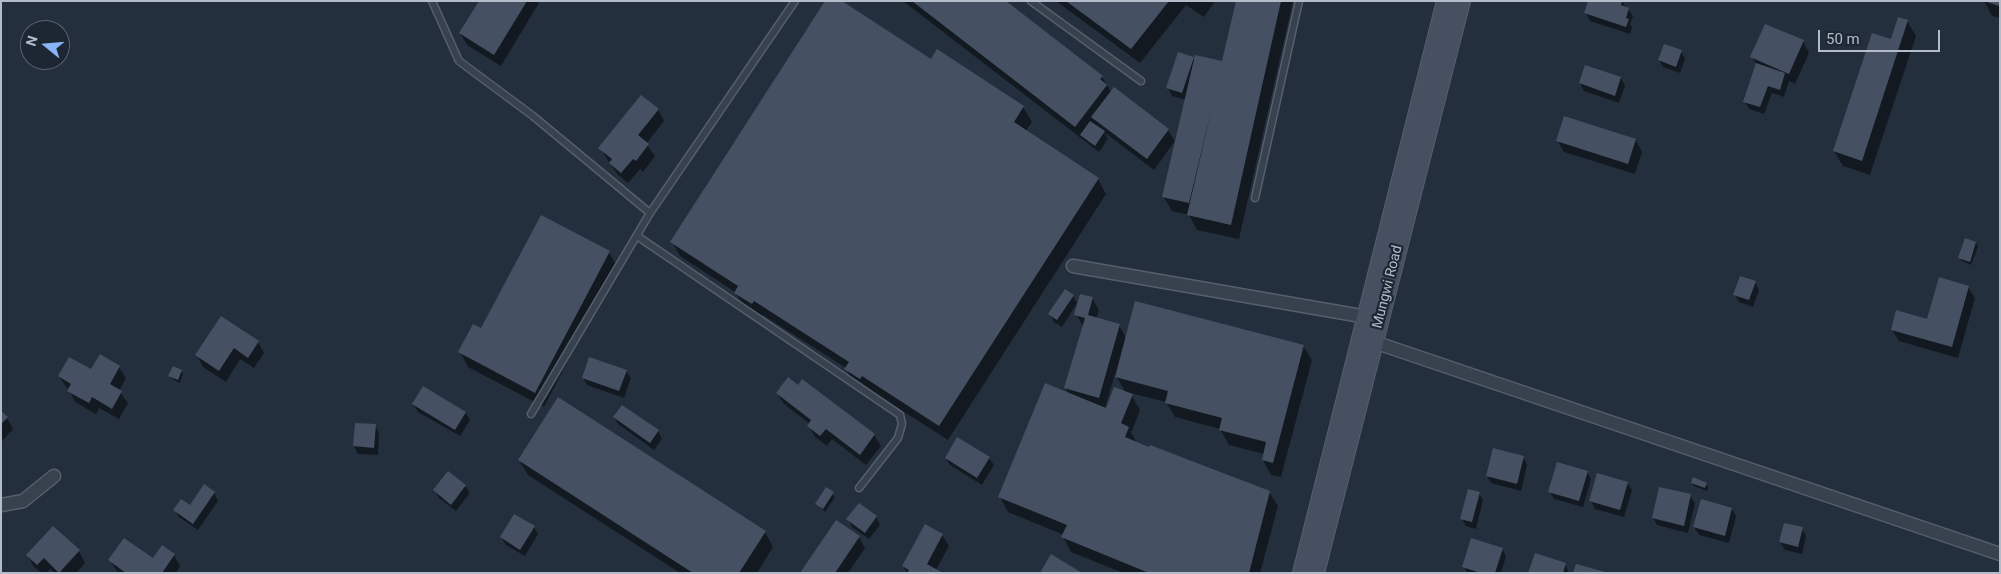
<!DOCTYPE html>
<style>
body{margin:0}
#map{position:relative;width:2001px;height:574px;overflow:hidden;background:#242f3e;font-family:Roboto,sans-serif}
canvas{display:block}
.frame{position:absolute;inset:0;border:2px solid #b4bcc9;pointer-events:none}
.north{position:absolute;left:20px;top:20px;width:50px;height:50px;box-sizing:border-box;background:#1d2633;border:1px solid #59626f;border-radius:50%;rotate:287deg;font-size:14px;font-weight:700;line-height:20px;text-align:center;color:#b4bcc9}
.north::after{content:'';display:block;margin:auto;width:18px;height:22px;background:#8ab4f8;clip-path:polygon(50% 0,100% 100%,50% 72%,0 100%)}
.scale{position:absolute;left:1818px;top:30px;width:122px;height:22px;box-sizing:border-box;border:2px solid #b4bcc9;border-top:0;padding-left:6px;font-size:15px;line-height:18px;white-space:nowrap;color:#b4bcc9;-webkit-text-stroke:4px #1d2633;paint-order:stroke}
</style>
<div id="map">
<canvas width="2001" height="574"></canvas>
<div class="frame"></div>
<div class="north">N</div>
<div class="scale">50 m</div>
</div>
<script>
const ctx = document.querySelector('canvas').getContext('2d');
ctx.lineJoin = 'round';
function paint(path, color) { ctx.fillStyle = color; ctx.fill(path, 'evenodd'); }
const poly = rows => new Path2D(rows.map(r => 'M' + r).join(''));
function trace(path, color, width, dash) { ctx.strokeStyle = color; ctx.lineWidth = width; ctx.lineCap = dash ? 'butt' : 'round'; ctx.setLineDash(dash || []); ctx.stroke(path); }
function write(font, color, halo, rows, align = 'center') {
  ctx.font = font + ' Roboto,sans-serif'; ctx.lineWidth = 4.5; ctx.setLineDash([]); ctx.textBaseline = 'middle'; ctx.strokeStyle = halo; ctx.fillStyle = color; for (const [text, x, y, turn = 0] of rows) {
    ctx.save(); ctx.translate(x, y); ctx.rotate((+turn || 0) * Math.PI / 180); ctx.textAlign = isNaN(turn) ? turn : align; if (halo) ctx.strokeText(text, 0, 0); ctx.fillText(text, 0, 0); ctx.restore();
  }
}
paint(poly([
 [480,1,538,1,539,3,501,66,467,45,460,33],
 [903,1,1004,1,1102,77,1111,92,1114,89,1168,130,1175,141,1154,170,1104,132,1108,139,1099,152],
 [1056,1,1215,1,1204,17,1186,5,1140,63],
 [1237,1,1293,1,1239,239,1197,230,1189,215,1172,211,1163,196,1186,100,1172,96,1168,88,1193,58,1195,61,1223,63],
 [1984,1,2000,1,2000,18,1992,16],
 [1622,2,1633,16,1630,24,1632,28,1630,34,1590,21,1586,13],
 [1907,21,1916,36,1870,175,1843,166,1834,151],
 [1803,41,1809,53,1795,84,1789,81,1784,97,1772,93,1764,114,1749,109,1745,102,1757,65,1752,57],
 [1681,51,1685,59,1680,73,1663,67,1659,60],
 [1586,66,1621,78,1625,86,1619,103,1584,91,1580,83],
 [1023,107,1032,122,1025,132,1098,179,1106,194,948,440,870,390,868,393,854,384,846,368,763,315,760,318,744,307,735,292,680,256,672,242],
 [658,109,664,121,646,144,655,156,643,172,640,169,628,183,617,174,600,148],
 [1565,117,1636,140,1642,152,1635,174,1564,152,1557,140],
 [1966,240,1976,243,1978,247,1971,265,1962,261,1960,258],
 [609,252,617,267,544,407,468,367,460,352,482,330],
 [1755,282,1759,290,1753,307,1739,302,1735,295],
 [1968,287,1975,298,1958,358,1899,341,1892,330,1928,321],
 [1073,296,1077,303,1062,327,1054,322,1050,314],
 [1092,298,1099,310,1096,319,1119,325,1126,338,1303,346,1312,360,1281,477,1271,475,1263,460,1264,454,1229,445,1220,429,1175,417,1166,402,1130,393,1140,410,1131,433,1137,443,1269,492,1278,506,1260,573,1123,573,1071,552,1063,537,1064,535,1008,512,1000,497,1069,394,1066,388,1083,326,1076,314],
 [1115,374,1126,393,1106,412,1104,411],
 [258,342,264,353,254,368,240,359,226,382,203,367,197,355],
 [119,367,126,378,119,391,128,403,119,419,99,408,96,414,75,402,69,389,66,387,59,376],
 [181,371,183,374,180,383,172,379,170,376],
 [626,371,631,378,624,398,587,385,583,378],
 [777,393,874,435,881,446,866,465,832,439,827,446,815,437,809,426,810,424,784,404],
 [413,404,465,412,470,420,460,436,418,412],
 [1,413,7,418,13,429,1,442],
 [614,417,658,431,662,439,654,450,618,424],
 [375,425,379,433,378,455,358,454,354,446],
 [1523,457,1527,465,1521,491,1491,483,1487,476],
 [946,458,989,458,994,465,982,485,950,465],
 [519,460,765,532,773,547,757,573,680,573,528,475],
 [1587,472,1591,479,1583,507,1554,499,1550,492],
 [1627,483,1632,490,1624,517,1595,509,1591,501],
 [1692,483,1706,484,1708,487,1707,491,1694,486],
 [465,486,470,493,456,511,439,498,434,490],
 [827,489,835,497,825,512,817,504],
 [214,493,218,501,198,530,179,517,175,510,190,507],
 [1479,493,1483,500,1476,529,1466,526,1462,519],
 [1690,496,1695,503,1688,533,1657,525,1653,518],
 [1732,509,1736,516,1729,543,1699,535,1694,527],
 [876,517,880,525,869,539,852,527,848,519],
 [534,527,538,534,525,556,506,545,501,537],
 [1802,529,1806,536,1802,554,1785,550,1780,542],
 [942,535,949,546,936,570,941,573,907,573,903,566],
 [859,537,865,548,848,573,801,573],
 [1502,549,1506,556,1501,573,1467,573,1464,566],
 [79,551,85,563,76,573,55,573,50,569,47,573,41,573,34,567,28,556],
 [174,555,180,566,176,573,118,573,110,560,153,560],
 [1565,564,1569,573,1530,573]
]), '#0007');
paint(poly([
 [479,1,527,1,494,55,459,33],
 [825,1,842,1,931,59,937,49,1024,106,1014,122,1099,178,939,426,862,376,860,379,844,369,849,362,754,301,752,304,734,293,738,286,670,242],
 [912,1,1006,1,1103,76,1100,79,1107,85,1075,127],
 [1066,1,1169,1,1131,49],
 [1236,1,1281,1,1231,225,1187,215,1213,103,1189,203,1162,197,1195,55,1222,61],
 [1588,1,1622,1,1621,5,1629,8,1626,18,1629,19,1626,27,1584,13],
 [1984,1,2000,1,2000,4,1999,6],
 [1898,17,1908,20,1862,161,1833,151,1872,33,1891,39],
 [1765,24,1804,40,1789,74,1750,57],
 [1664,44,1682,50,1676,67,1658,60],
 [1178,52,1194,57,1182,93,1166,88],
 [1756,63,1785,73,1780,90,1768,86,1760,107,1743,102],
 [1585,65,1621,77,1615,96,1579,83],
 [1114,87,1169,129,1147,159,1091,117],
 [641,95,659,109,638,135,649,144,636,161,633,159,621,173,609,163,612,159,598,148],
 [1564,116,1636,139,1628,164,1556,141],
 [1090,121,1105,131,1095,146,1080,135],
 [541,215,610,251,535,393,458,352,473,324,481,328],
 [1965,238,1976,242,1970,262,1958,258],
 [1740,276,1756,281,1749,300,1733,295],
 [1939,277,1969,286,1952,347,1891,330,1896,310,1927,319],
 [1065,289,1074,295,1057,320,1048,314],
 [1080,294,1093,297,1088,315,1120,324,1099,398,1064,388,1085,318,1074,315],
 [1135,301,1304,345,1273,463,1262,460,1266,442,1219,430,1222,418,1165,403,1168,391,1115,377],
 [221,316,259,341,248,358,234,348,219,371,195,355],
 [100,354,120,366,110,384,122,391,112,409,92,397,89,403,67,391,71,384,58,376,69,357,91,369],
 [589,357,627,370,619,391,582,378],
 [173,366,182,370,178,380,168,376],
 [788,377,798,385,802,379,875,434,860,455,826,429,820,436,807,426,811,420,776,393],
 [1045,383,1106,408,1114,387,1133,394,1121,423,1129,427,1125,437,1149,447,1150,445,1270,491,1249,573,1149,573,1061,537,1067,525,998,497],
 [423,386,466,412,455,430,412,404],
 [558,397,766,531,739,573,693,573,518,460],
 [622,405,659,430,650,443,613,417],
 [1,411,8,417,1,424],
 [355,423,376,424,374,448,353,446],
 [957,437,990,457,977,478,945,458],
 [1493,448,1524,456,1517,484,1486,476],
 [1557,462,1588,471,1579,501,1548,492],
 [448,471,466,485,451,505,433,490],
 [1597,473,1628,482,1620,510,1589,501],
 [1693,477,1707,483,1705,488,1691,483],
 [204,484,215,492,193,524,173,510,181,499,190,505],
 [826,487,834,492,823,509,815,504],
 [1659,487,1691,494,1684,526,1652,518],
 [1468,489,1480,492,1472,522,1460,519],
 [1701,499,1732,508,1725,536,1693,527],
 [859,503,877,516,865,533,846,519],
 [514,514,535,526,520,550,500,537],
 [836,520,860,536,835,573,800,573],
 [1784,523,1803,527,1798,547,1779,542],
 [925,524,943,534,927,564,943,573,907,573,909,570,902,566],
 [53,526,80,550,59,573,44,558,37,565,26,555],
 [124,538,153,558,162,545,175,554,162,573,126,573,108,560],
 [1471,538,1503,548,1495,573,1481,573,1462,567],
 [1535,553,1566,563,1563,573,1528,573],
 [1051,554,1082,573,1040,573],
 [1576,564,1605,572,1605,573,1573,573]
]), '#455162');
const service = poly([
 [432,1,459,61,533,116,650,213],
 [1031,1,1141,81],
 [1255,198,1299,1],
 [637,236,900,415,902,424,898,438,859,488],
 [531,414,650,213,795,1]
]);
const minor = poly([
 [1073,266,1367,317],
 [1374,342,2000,554],
 [1,505,23,501,54,476]
]);
const secondary = poly([
 [1302,573,1446,1],
 [1315,573,1461,1]
]);
trace(service, '#565f6c', 9);
trace(minor, '#565f6c', 15);
trace(secondary, '#565f6c', 20);
trace(service, '#38414e', 6);
trace(minor, '#38414e', 12);
trace(secondary, '#465061', 18);
write('14px', '#b4bcc9', '#1d2633', [
 ["Mungwi Road",1388,287,-76]
]);
</script>
